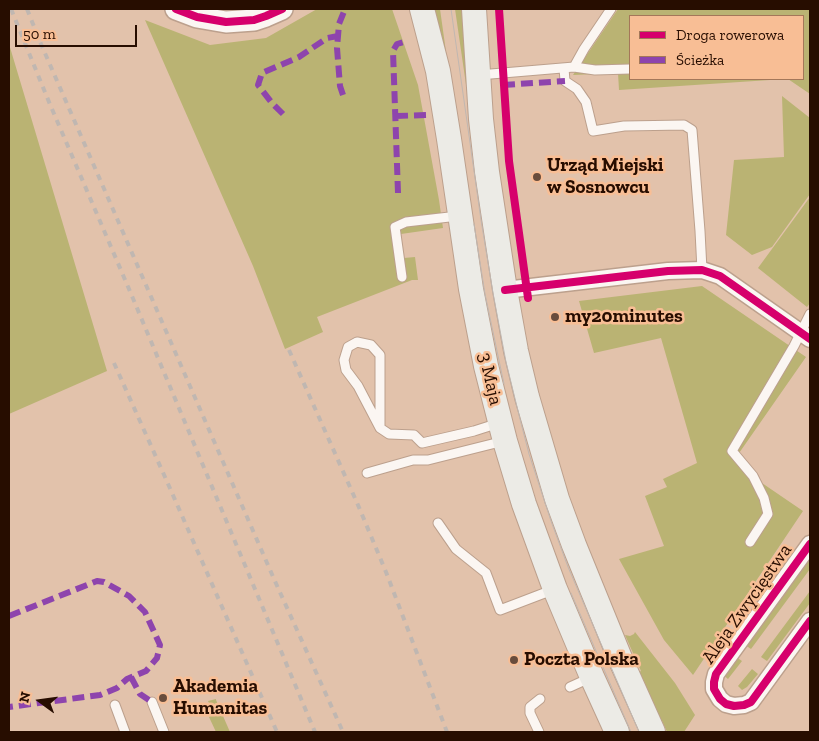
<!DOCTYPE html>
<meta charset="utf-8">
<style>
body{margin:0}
#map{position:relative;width:819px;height:741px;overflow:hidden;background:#e2c2ab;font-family:"Zilla Slab",serif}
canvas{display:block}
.frame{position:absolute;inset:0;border:10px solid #270d00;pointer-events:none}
.legend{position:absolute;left:629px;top:15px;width:175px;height:65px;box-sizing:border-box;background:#f8be95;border:1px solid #a47759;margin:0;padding:6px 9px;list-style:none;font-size:15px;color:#270d00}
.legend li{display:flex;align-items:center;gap:10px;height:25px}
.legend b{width:25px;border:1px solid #a47759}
.north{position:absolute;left:15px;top:676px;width:50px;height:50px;-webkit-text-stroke:4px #f8be95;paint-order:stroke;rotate:284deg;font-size:14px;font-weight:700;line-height:20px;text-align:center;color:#270d00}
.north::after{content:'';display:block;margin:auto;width:18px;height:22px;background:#270d00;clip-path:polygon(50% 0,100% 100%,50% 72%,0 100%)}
.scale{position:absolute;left:15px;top:25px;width:122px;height:22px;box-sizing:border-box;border:2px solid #270d00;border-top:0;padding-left:6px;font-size:15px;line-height:18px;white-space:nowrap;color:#270d00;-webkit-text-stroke:4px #f8be95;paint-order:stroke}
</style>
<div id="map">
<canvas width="819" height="741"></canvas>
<div class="frame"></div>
<ul class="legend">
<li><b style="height:6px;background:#d6006c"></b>Droga rowerowa</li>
<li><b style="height:6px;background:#8e44ad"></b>Ścieżka</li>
</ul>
<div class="north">N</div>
<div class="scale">50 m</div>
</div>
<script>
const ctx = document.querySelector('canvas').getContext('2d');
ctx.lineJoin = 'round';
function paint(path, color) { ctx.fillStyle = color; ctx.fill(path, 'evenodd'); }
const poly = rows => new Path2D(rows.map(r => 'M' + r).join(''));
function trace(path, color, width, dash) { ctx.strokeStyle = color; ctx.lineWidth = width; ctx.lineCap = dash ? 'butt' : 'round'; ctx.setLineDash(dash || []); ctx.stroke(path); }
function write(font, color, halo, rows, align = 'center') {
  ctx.font = font + ' "Zilla Slab",serif'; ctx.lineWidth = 5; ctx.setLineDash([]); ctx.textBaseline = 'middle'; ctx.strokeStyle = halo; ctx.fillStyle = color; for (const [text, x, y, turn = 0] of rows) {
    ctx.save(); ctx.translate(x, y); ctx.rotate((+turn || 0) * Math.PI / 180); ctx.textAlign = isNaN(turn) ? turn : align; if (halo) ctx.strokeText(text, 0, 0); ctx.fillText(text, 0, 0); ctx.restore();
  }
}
paint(poly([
 [317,9,392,9,418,85,439,200,443,228,401,234,404,258,415,257,418,280,412,280,317,317,323,332,285,349,253,266,145,20,210,45,266,38],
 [431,9,440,9,453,102],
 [455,9,464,9,470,112],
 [618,9,810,9,810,94,788,79,803,79,803,16,630,16,630,79,785,79,619,90,618,73,573,75],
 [9,44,107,371,9,414],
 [782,96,810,118,810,194,772,247,752,255,726,235,734,160,784,157],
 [810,197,810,303,807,307,758,268],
 [702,286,806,357,737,456,759,481,803,511,693,675,664,640,619,559,664,546,645,496,667,487,663,479,697,463,661,338,594,353,579,301],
 [810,557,810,569,751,649,745,645],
 [810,591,810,603,767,661,761,657],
 [635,632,675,683,695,715,684,732,667,732,662,721,659,721,639,672,641,671,625,635,630,636,634,634],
 [736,657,742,661,728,679,722,674],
 [752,669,758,674,747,687,742,690,738,686],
 [216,699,216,700,230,732,216,732,209,717,214,713,208,701]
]), '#bab373');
const service = poly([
 [574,67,584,49,611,9],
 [564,68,565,81,577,89,586,102,593,131,624,126,684,125,692,130,700,231,702,270],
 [479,75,574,67,595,70,630,69],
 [402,277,395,227,406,222,458,216],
 [380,428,358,386,346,370,344,360,348,347,357,342,371,345,380,355,380,428,389,434,414,435,422,443,474,431,499,423],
 [367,473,413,460,428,460,504,441],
 [438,523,456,549,486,573,500,610,555,589],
 [750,542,768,514,764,498,753,476,732,451,794,346,810,314],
 [570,687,592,677],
 [152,702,164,732],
 [115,705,125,732],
 [539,732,530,713,530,707,540,699]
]);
const minor = poly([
 [505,290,668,271,702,270,720,276,810,339],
 [810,544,716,674,714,682,714,689,720,699,726,704,734,706,744,705,751,702,810,621]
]);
const tertiary = poly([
 [176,9,197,17,226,22,254,20,266,16,282,9]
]);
const secondary = poly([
 [422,9,438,71,449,139,471,289,486,366,505,441,524,504,555,589,592,677,617,732],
 [474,9,481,119,487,172,505,290,516,351,527,397,557,499,574,545,622,663,653,732]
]);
trace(service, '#bca08d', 11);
trace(minor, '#bca08d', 19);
trace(tertiary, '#bca08d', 24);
trace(secondary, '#bca08d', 26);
trace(service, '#fbf6f2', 9);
trace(minor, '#fbf6f2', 16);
trace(tertiary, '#fbf6f2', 21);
trace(secondary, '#ecebe6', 24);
trace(poly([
 [451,9,481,220,493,293,506,362,521,423,529,454,551,521,568,567,639,732],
 [474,224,485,294,504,384],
 [571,593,631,732]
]), '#c0b7b1', 1);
trace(poly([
 [11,9,49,102,129,289,315,732],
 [27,9,41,44,274,579,343,732],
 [289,350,358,505,386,572,447,732],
 [114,363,165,477,277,732]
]), '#c0b7b1', 4, [6, 6]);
trace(poly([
 [503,85,565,81],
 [343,95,340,86,337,48,339,24,345,9],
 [283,114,272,103,258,85,262,73,299,57,327,38,338,36],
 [396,116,428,115],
 [398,193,393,51,397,44,407,41],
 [9,616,97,581,104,582,129,596,145,612,160,645,157,658,146,671,127,679,117,688,100,695,9,707],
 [131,677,140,694,152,702]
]), '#8e44ad', 6, [12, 6]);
trace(poly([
 [176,9,197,17,226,22,254,20,266,16,282,9],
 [499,9,509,161,528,298],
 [505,290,668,271,702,270,720,276,810,339],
 [810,544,716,674,714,682,714,689,720,699,726,704,734,706,744,705,751,702,810,621]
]), '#d6006c', 8);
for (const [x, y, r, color] of [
 [537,177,5,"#684c3c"],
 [555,317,5,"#684c3c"],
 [514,660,5,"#684c3c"],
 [163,698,5,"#684c3c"]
]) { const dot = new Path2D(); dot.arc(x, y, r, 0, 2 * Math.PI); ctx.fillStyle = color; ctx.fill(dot); trace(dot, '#f8be95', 2); }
write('bold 19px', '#270d00', '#f8be95', [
 ["Urząd Miejski",547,166],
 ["w Sosnowcu",547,188],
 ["my20minutes",565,317],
 ["Poczta Polska",524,660],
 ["Akademia",173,687],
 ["Humanitas",173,709]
], 'left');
write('19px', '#270d00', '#f8be95', [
 ["3 Maja",490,379,77],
 ["Aleja Zwycięstwa",747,604,-55]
]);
</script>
